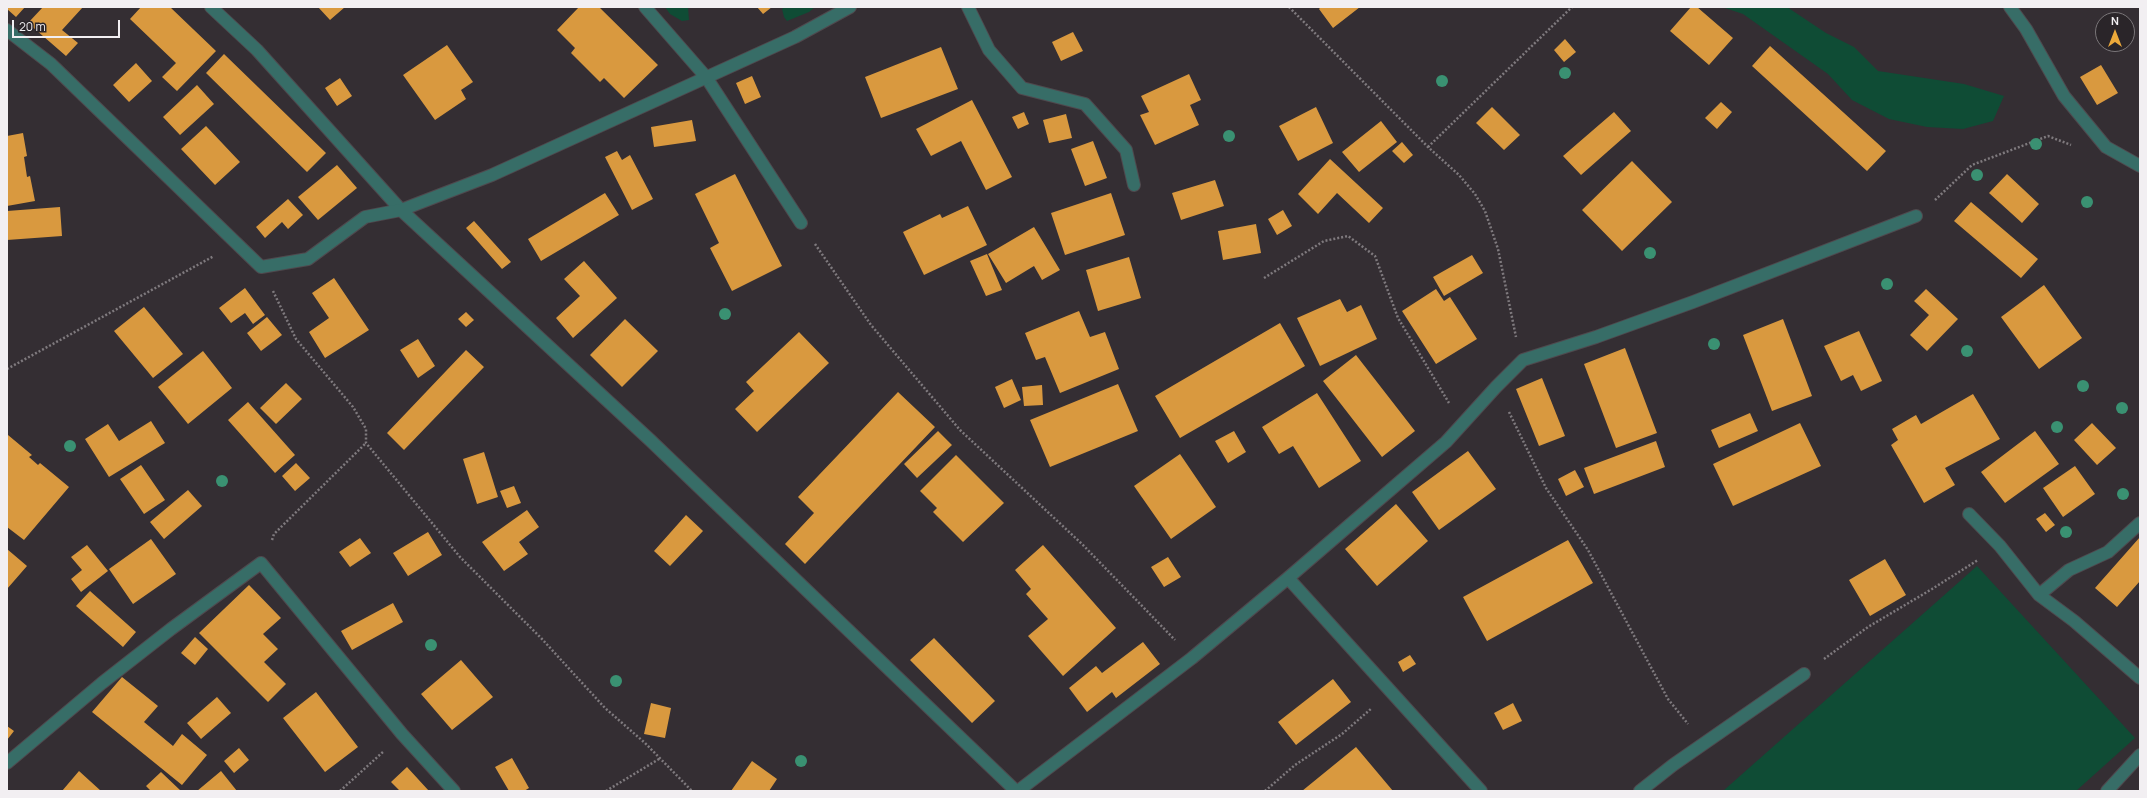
<!DOCTYPE html>
<style>
body{margin:0}
#map{position:relative;width:2147px;height:798px;overflow:hidden;background:#342e33;font-family:Manrope,sans-serif}
canvas{display:block}
.frame{position:absolute;inset:0;border:8px solid #f2eff2;pointer-events:none}
.north{position:absolute;left:2095px;top:12px;width:40px;height:40px;box-sizing:border-box;background:#2a2529;border:1px solid #7a7679;border-radius:50%;rotate:0deg;font-size:11px;font-weight:700;line-height:16px;text-align:center;color:#f2eff2}
.north::after{content:'';display:block;margin:auto;width:14px;height:18px;background:#eca93a;clip-path:polygon(50% 0,100% 100%,50% 72%,0 100%)}
.scale{position:absolute;left:12px;top:20px;width:108px;height:18px;box-sizing:border-box;border:2px solid #f2eff2;border-top:0;padding-left:5px;font-size:12px;line-height:14px;white-space:nowrap;color:#f2eff2;-webkit-text-stroke:3px #2a2529;paint-order:stroke}
</style>
<div id="map">
<canvas width="2147" height="798"></canvas>
<div class="frame"></div>
<div class="north">N</div>
<div class="scale">20 m</div>
</div>
<script>
const ctx = document.querySelector('canvas').getContext('2d');
ctx.lineJoin = 'round';
function paint(path, color) { ctx.fillStyle = color; ctx.fill(path, 'evenodd'); }
const poly = rows => new Path2D(rows.map(r => 'M' + r).join(''));
function trace(path, color, width, dash) { ctx.strokeStyle = color; ctx.lineWidth = width; ctx.lineCap = dash ? 'butt' : 'round'; ctx.setLineDash(dash || []); ctx.stroke(path); }
paint(poly([
 [665,7,688,7,689,20,682,21,670,14],
 [785,7,815,7,809,12,787,21,784,17,782,9],
 [1722,7,1787,7,1826,33,1854,47,1878,71,1964,84,2004,96,1993,121,1963,129,1927,127,1889,119,1852,100,1828,74,1743,14],
 [1977,566,2135,738,2076,791,1723,791]
]), '#0f4c35');
paint(poly([
 [7,7,25,7,16,17,7,9],
 [43,7,83,7,62,30,78,43,66,56,28,23],
 [141,7,170,7,216,51,177,91,162,77,176,63,130,19],
 [318,7,345,7,330,20],
 [579,7,599,7,658,65,624,98,604,78,600,82,571,53,575,48,557,30],
 [757,7,772,7,763,14],
 [1321,7,1360,7,1333,28,1319,9],
 [1691,7,1697,7,1733,38,1709,65,1670,31],
 [1073,32,1083,51,1061,61,1052,42],
 [1565,39,1576,52,1564,62,1554,50],
 [447,45,473,82,461,90,466,99,435,120,403,75],
 [1770,46,1886,151,1867,171,1752,66],
 [941,47,958,89,881,118,865,77],
 [224,54,326,153,307,172,206,73],
 [136,63,152,81,129,102,113,85],
 [2101,65,2118,93,2097,105,2080,77],
 [1189,74,1201,100,1190,105,1199,125,1155,145,1140,115,1149,112,1141,96],
 [752,76,761,97,745,104,736,83],
 [340,78,352,96,337,106,325,88],
 [197,85,214,104,180,135,163,117],
 [972,100,1012,177,986,190,961,141,931,156,916,129],
 [1721,102,1732,112,1717,129,1705,118],
 [1316,107,1333,143,1298,161,1279,126],
 [1492,107,1520,135,1504,150,1476,123],
 [1024,112,1029,124,1018,129,1012,117],
 [1614,112,1631,131,1581,175,1563,156],
 [1066,114,1072,138,1049,143,1043,120],
 [692,120,696,141,654,147,651,127],
 [1381,121,1397,142,1359,172,1342,152],
 [206,126,240,162,215,185,181,149],
 [23,133,27,156,24,157,27,177,30,176,35,201,7,206,7,136],
 [1093,141,1107,178,1085,186,1071,149],
 [1402,142,1413,155,1404,163,1392,151],
 [617,151,622,160,630,155,653,199,632,210,605,157],
 [1330,159,1383,208,1369,223,1337,193,1318,214,1298,194],
 [1632,161,1672,202,1622,251,1582,210],
 [337,165,357,188,318,220,298,197],
 [735,174,782,266,732,291,710,248,719,243,695,194],
 [2007,174,2039,204,2022,223,1989,193],
 [1215,180,1224,206,1181,220,1172,193],
 [605,193,619,215,541,261,528,239],
 [1111,193,1125,235,1065,255,1051,213],
 [288,199,303,215,288,229,282,222,265,238,256,227],
 [1971,202,2038,259,2021,278,1954,221],
 [968,206,987,245,924,275,903,232,940,214,942,218],
 [60,207,62,236,7,240,7,211],
 [1283,210,1292,226,1277,235,1268,219],
 [474,221,511,262,502,269,466,228],
 [1256,224,1261,253,1223,260,1218,231],
 [1034,227,1060,270,1042,280,1034,266,1006,283,988,254],
 [987,254,1002,290,986,296,970,261],
 [1472,255,1483,273,1444,296,1433,277],
 [1129,257,1141,298,1098,311,1086,270],
 [584,261,617,298,573,338,556,318,580,296,564,279],
 [334,278,369,330,325,358,309,332,329,318,312,293],
 [2044,285,2082,338,2039,369,2001,317],
 [245,288,265,315,253,324,245,313,231,323,219,308],
 [1436,289,1444,301,1450,297,1477,339,1436,364,1402,311],
 [1926,289,1958,319,1927,351,1910,335,1929,315,1914,301],
 [1340,299,1347,312,1361,305,1377,339,1320,366,1297,318],
 [144,307,183,354,153,378,114,331],
 [1079,311,1090,337,1105,332,1119,369,1060,393,1045,357,1036,360,1025,333],
 [466,312,474,320,466,327,458,319],
 [267,317,282,335,261,351,247,333],
 [625,319,658,351,622,387,590,355],
 [1783,319,1812,396,1772,411,1743,335],
 [1280,323,1305,366,1180,438,1155,396],
 [1859,331,1882,381,1861,391,1853,375,1841,381,1824,346],
 [799,332,829,363,757,432,735,409,754,391,746,382],
 [418,339,435,366,418,378,400,350],
 [1625,348,1657,433,1616,448,1584,364],
 [466,350,484,367,404,450,387,433],
 [203,351,232,388,188,424,158,387],
 [1356,355,1415,431,1382,457,1323,381],
 [1542,378,1565,436,1539,446,1516,389],
 [1012,379,1021,400,1004,408,995,387],
 [286,383,302,399,276,424,260,408],
 [1118,384,1138,431,1050,467,1030,420],
 [1042,385,1043,405,1024,406,1022,387],
 [898,392,935,427,805,564,785,544,814,513,798,497],
 [1317,393,1361,461,1319,488,1293,446,1279,454,1262,427],
 [1973,394,2000,439,1945,468,1955,485,1924,503,1891,445,1898,440,1892,429,1916,415,1921,424],
 [248,402,295,455,275,473,228,420],
 [1750,413,1758,431,1719,448,1711,430],
 [151,421,165,443,109,477,85,439,108,424,119,441],
 [1800,423,1821,466,1733,506,1713,464],
 [2092,423,2116,448,2097,465,2074,440],
 [938,431,952,445,917,478,904,464],
 [1234,431,1246,452,1228,463,1215,441],
 [2035,431,2059,464,2005,503,1981,472],
 [8,435,32,455,29,457,38,465,40,463,69,487,24,540,7,527],
 [1656,441,1665,467,1594,494,1584,468],
 [1468,451,1496,489,1439,530,1412,492],
 [484,452,498,497,477,504,463,459],
 [1180,454,1216,507,1171,539,1134,486],
 [956,455,1004,503,963,542,933,512,937,508,920,491],
 [296,463,310,478,295,491,282,476],
 [141,465,165,500,144,514,120,479],
 [2075,466,2095,494,2063,517,2043,488],
 [1575,470,1584,487,1566,496,1558,479],
 [514,486,521,503,507,508,500,491],
 [188,490,202,506,164,539,150,522],
 [1396,504,1428,541,1377,586,1345,549],
 [527,510,539,527,519,542,528,554,504,571,482,542],
 [2045,513,2055,525,2046,532,2036,519],
 [686,515,703,531,670,566,654,551],
 [428,532,442,555,408,576,393,553],
 [2140,537,2140,581,2117,607,2095,588],
 [360,538,371,553,350,567,339,552],
 [151,539,176,574,133,604,109,569],
 [1568,540,1593,583,1487,641,1463,597],
 [87,545,108,571,81,592,71,579,82,570,71,557],
 [1043,545,1116,628,1063,676,1028,636,1048,619,1026,594,1031,589,1015,570],
 [7,549,27,566,7,589],
 [1168,557,1181,577,1164,587,1151,567],
 [1885,559,1906,595,1870,616,1849,580],
 [249,585,281,618,263,634,278,649,264,662,286,684,268,702,199,633],
 [90,591,136,632,123,647,76,606],
 [393,603,403,622,352,650,341,631],
 [195,637,208,649,195,665,181,653],
 [934,638,995,701,972,723,910,660],
 [1143,642,1160,664,1116,698,1112,692,1087,712,1069,688,1096,666,1102,673],
 [1410,655,1416,664,1403,672,1398,662],
 [461,660,493,697,452,730,421,694],
 [122,677,158,706,144,722,173,746,182,734,207,755,182,785,92,712],
 [1333,679,1351,702,1296,745,1278,722],
 [316,692,358,747,325,772,283,718],
 [217,697,231,713,201,739,187,723],
 [651,703,671,708,665,738,644,734],
 [1513,703,1522,721,1503,730,1494,713],
 [7,726,14,731,7,740],
 [1356,747,1393,791,1302,791],
 [239,748,249,760,234,773,224,761],
 [512,758,529,788,524,791,509,791,495,767],
 [752,761,777,779,769,791,731,791],
 [407,767,429,791,400,791,391,782],
 [79,771,101,791,62,791],
 [221,771,237,791,197,791],
 [161,772,181,791,151,791,146,786]
]), '#d9993f');
const lane = poly([
 [211,7,257,50,401,210],
 [968,7,989,50,1022,88,1085,104,1126,150,1134,185],
 [706,77,801,223],
 [1969,514,2000,546,2039,595,2074,621,2140,678],
 [1288,578,1481,791],
 [2039,595,2069,570,2108,552,2140,523],
 [7,763,102,683,171,629,261,563,402,734,454,791],
 [1018,791,1192,658,1288,578,1446,442,1496,387,1523,360,1596,337,1693,302,1916,216],
 [1640,791,1673,765,1804,674],
 [2107,791,2140,755]
]);
const street = poly([
 [645,7,706,77],
 [2010,7,2026,29,2064,96,2106,147,2140,166],
 [7,30,51,64,261,267,308,259,365,217,401,210,492,175,795,37,850,7],
 [401,210,650,440,1016,791]
]);
trace(lane, '#4f494e', 14);
trace(street, '#4f494e', 14);
trace(poly([
 [1289,7,1428,147,1459,175,1475,194,1485,211,1498,249,1516,337],
 [1428,147,1572,7],
 [1935,200,1972,165,2048,136,2071,145],
 [815,244,871,325,960,430,1082,544,1175,640],
 [1264,278,1324,241,1348,236,1375,256,1398,318,1449,403],
 [273,291,296,339,353,407,366,429,366,443,460,557,542,639,605,708,645,743,692,791],
 [7,369,214,256],
 [1509,412,1546,488,1588,550,1668,699,1688,724],
 [272,540,274,534,366,443],
 [1824,659,1868,627,1932,589,1978,560],
 [340,791,384,751],
 [606,791,659,759],
 [1265,791,1295,765,1342,734,1372,708]
]), '#7f7a7e', 2.5, [2, 2]);
trace(lane, '#376d67', 12);
trace(street, '#376d67', 12);
ctx.fillStyle = '#3a9172';
for (const [x, y] of [
 [1565,73],
 [1442,81],
 [1229,136],
 [2036,144],
 [1977,175],
 [2087,202],
 [1650,253],
 [1887,284],
 [725,314],
 [1714,344],
 [1967,351],
 [2083,386],
 [2122,408],
 [2057,427],
 [70,446],
 [222,481],
 [2123,494],
 [2066,532],
 [431,645],
 [616,681],
 [801,761]
]) { ctx.beginPath(); ctx.arc(x, y, 6, 0, 2 * Math.PI); ctx.fill(); }
</script>
